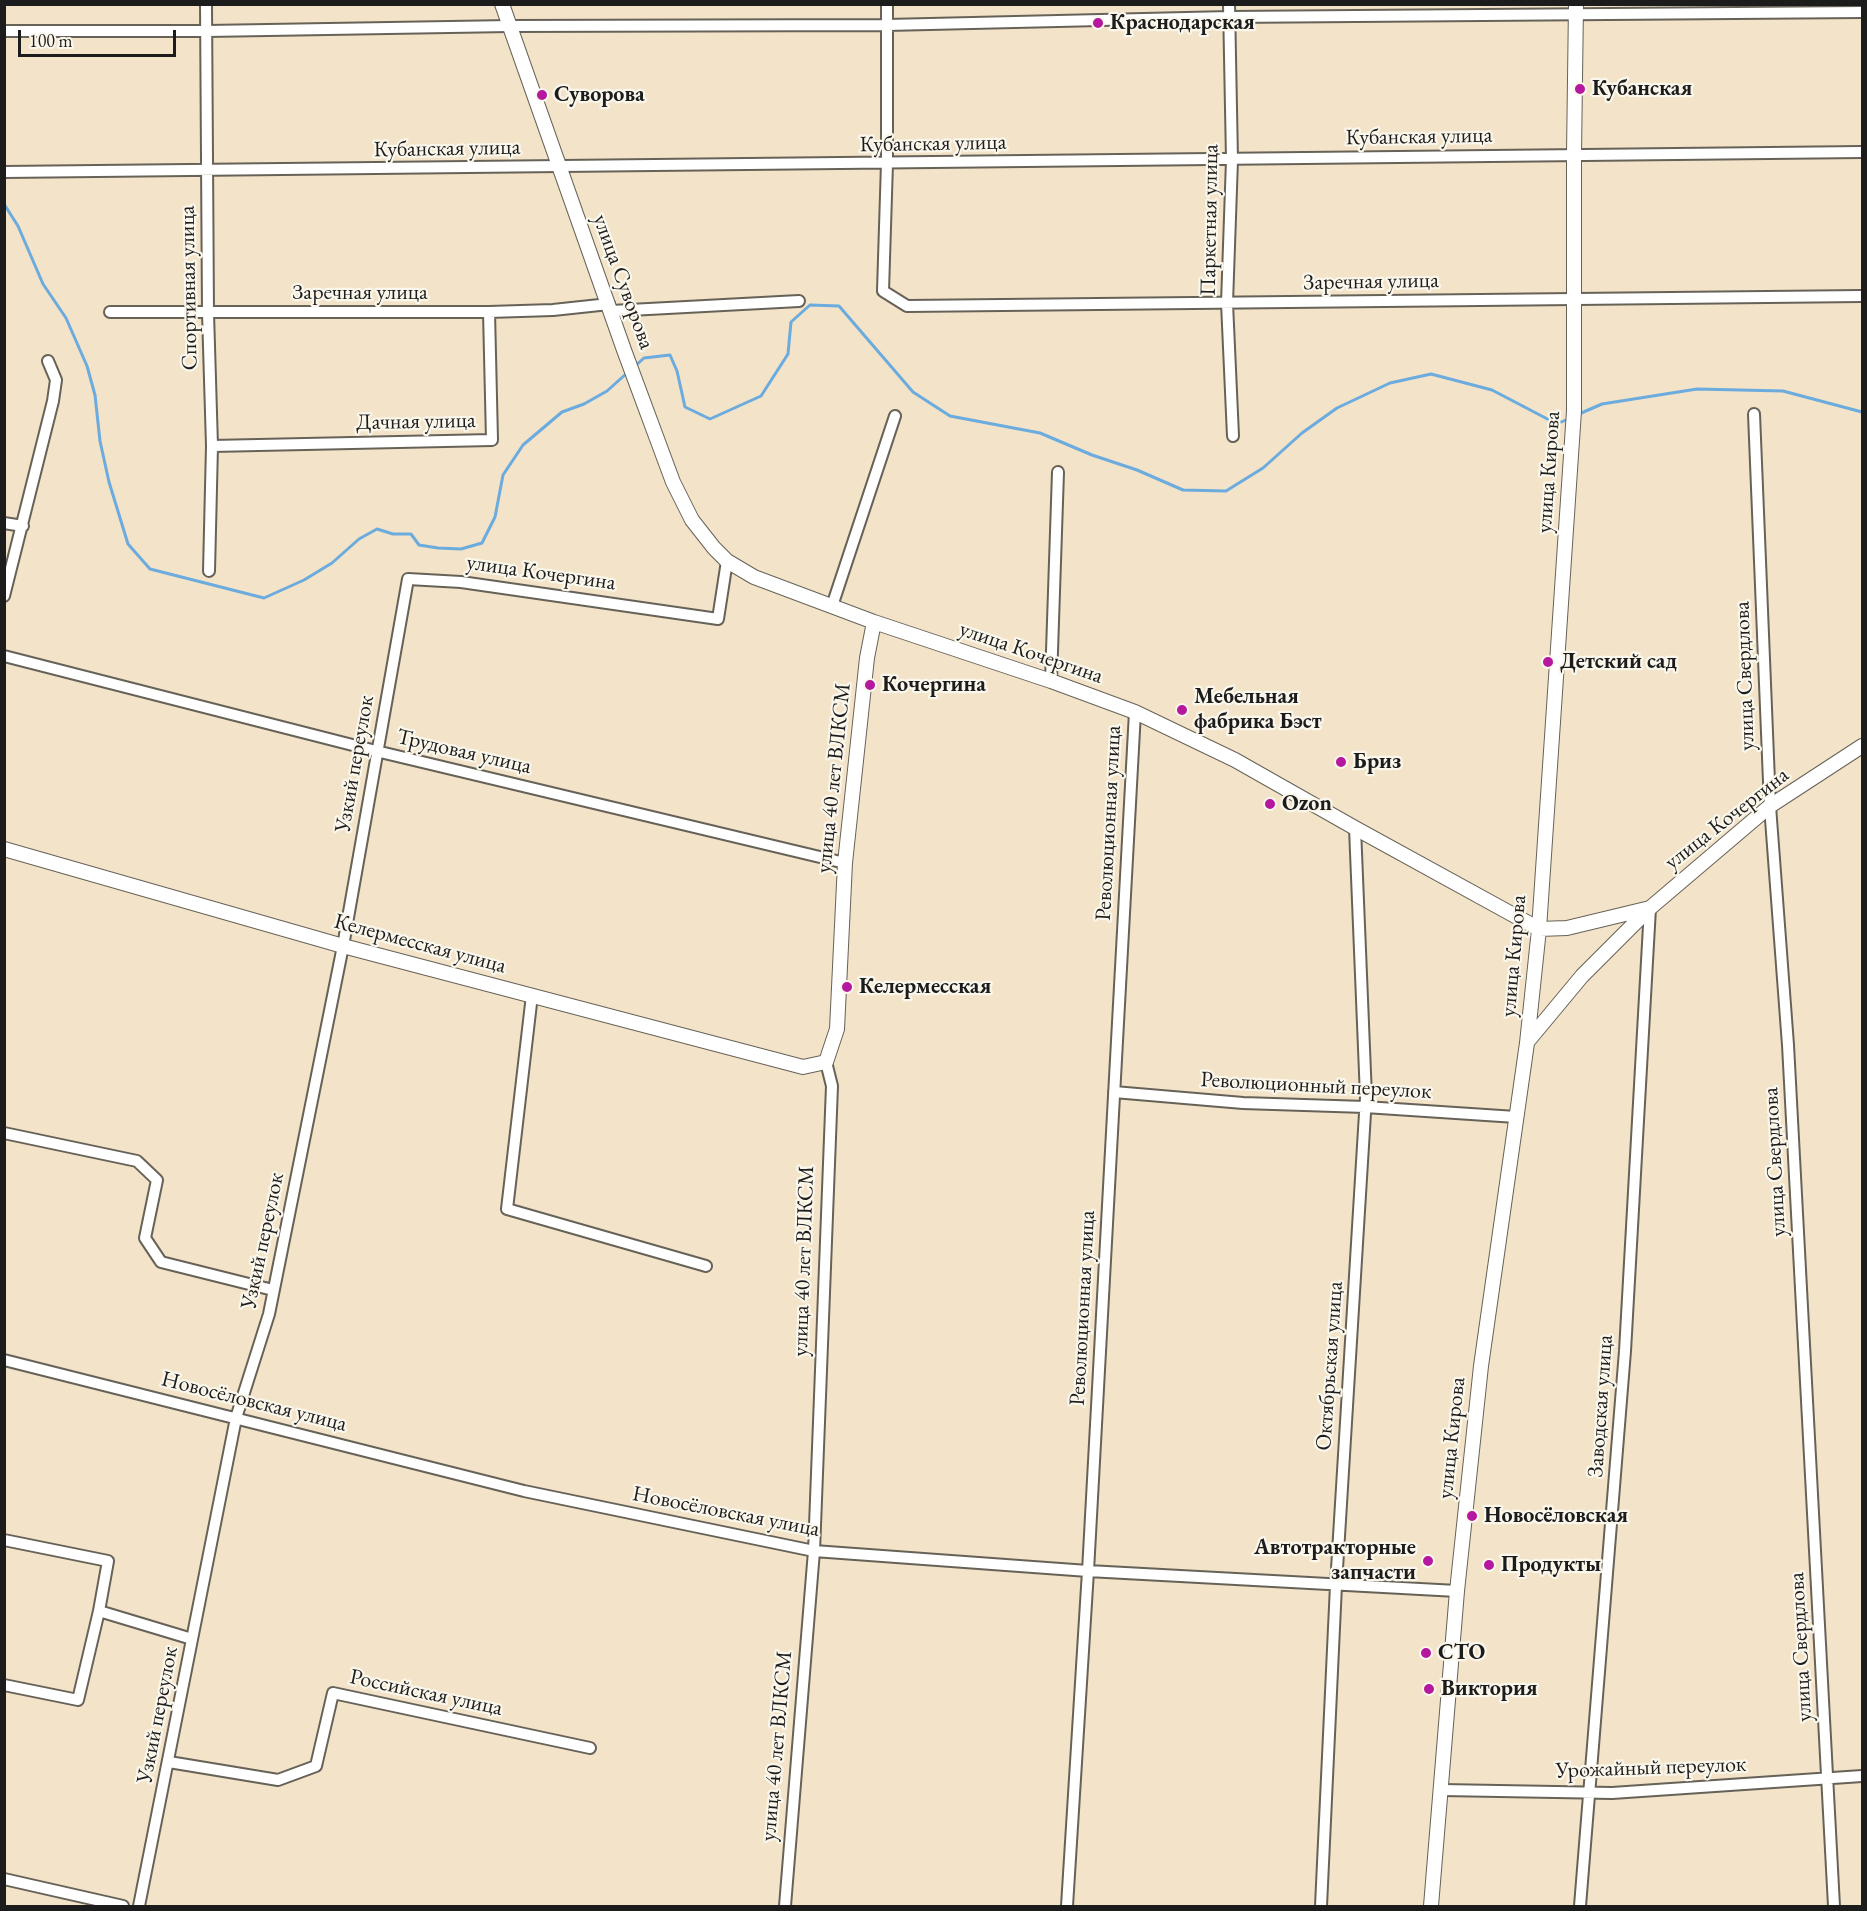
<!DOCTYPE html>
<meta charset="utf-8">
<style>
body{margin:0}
#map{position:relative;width:1867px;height:1911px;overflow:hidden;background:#f3e3c8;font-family:"EB Garamond",serif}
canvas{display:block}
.frame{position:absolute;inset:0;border:6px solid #1c1c1c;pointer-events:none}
.scale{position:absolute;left:18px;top:30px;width:158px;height:27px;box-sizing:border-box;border:3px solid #1c1c1c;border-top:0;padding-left:8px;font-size:18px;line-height:21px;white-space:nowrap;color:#1c1c1c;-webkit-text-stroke:4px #fbf7ec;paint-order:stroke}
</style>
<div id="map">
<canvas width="1867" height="1911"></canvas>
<div class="frame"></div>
<div class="scale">100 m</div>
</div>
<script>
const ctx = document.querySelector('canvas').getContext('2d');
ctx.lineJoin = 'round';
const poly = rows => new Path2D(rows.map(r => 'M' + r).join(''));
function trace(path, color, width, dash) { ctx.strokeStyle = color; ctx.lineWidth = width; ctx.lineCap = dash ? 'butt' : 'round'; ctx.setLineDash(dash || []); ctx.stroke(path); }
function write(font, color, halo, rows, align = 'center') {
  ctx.font = font + ' "EB Garamond",serif'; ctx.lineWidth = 4.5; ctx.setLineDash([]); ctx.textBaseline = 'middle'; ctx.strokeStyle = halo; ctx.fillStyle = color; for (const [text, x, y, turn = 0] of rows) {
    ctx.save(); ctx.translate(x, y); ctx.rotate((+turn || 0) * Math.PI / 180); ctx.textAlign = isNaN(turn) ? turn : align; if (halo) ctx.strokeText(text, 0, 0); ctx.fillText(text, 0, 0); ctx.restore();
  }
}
trace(poly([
 [4,204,18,226,43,284,66,318,87,366,95,395,100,441,109,482,128,544,150,569,264,598,304,580,332,563,359,539,377,529,393,534,411,534,419,545,438,548,461,549,482,543,495,517,503,475,523,445,562,412,584,404,607,391,627,373],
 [634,367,644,358,670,355,677,371,685,407,710,419,761,396,788,354,791,322,810,305,839,306,913,392,950,416,1040,433,1092,455,1137,470,1183,490,1226,491,1263,468,1302,433,1337,408,1390,383,1431,374,1492,390,1557,424,1568,419],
 [1579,414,1602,404,1697,389,1783,391,1862,412]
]), '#6babde', 3);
const minor = poly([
 [206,4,208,313,212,446,209,571],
 [887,4,887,163,883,291,907,306,1862,296],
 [1229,4,1232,160,1227,303,1233,436],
 [4,31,207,31,510,26,887,25,1229,17,1862,12],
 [4,172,1862,152],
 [611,311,799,301],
 [110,312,489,312,553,310,609,304],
 [1754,414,1770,806,1788,1045,1834,1906],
 [212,446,492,440,489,312],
 [4,523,23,526],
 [4,596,53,401,56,380,48,361],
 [832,606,895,416],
 [4,656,376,751,845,863],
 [1051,681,1058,472],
 [532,995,507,1209,706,1266],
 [1114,1092,1243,1103,1365,1107,1516,1117],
 [4,1133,137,1161,157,1180,145,1238,161,1262,273,1290],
 [4,1360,524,1491,814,1551,1088,1571,1457,1591],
 [4,1540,108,1561,99,1611,78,1700,4,1685],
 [99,1611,192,1639],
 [169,1762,278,1780,316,1766,333,1693,590,1748],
 [1442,1790,1612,1793,1862,1776],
 [4,1879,123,1906],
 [139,1906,236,1418,269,1314,343,946,408,579,461,582,718,619,727,561],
 [785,1906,814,1551,832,1086,826,1062],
 [1067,1906,1088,1571,1135,712],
 [1321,1906,1336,1585,1366,1097,1355,828],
 [1580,1906,1625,1351,1650,908]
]);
const tertiary = poly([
 [502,4,624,350,673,482,692,520,714,548,727,561,754,577,874,622,1051,681,1135,712,1235,760,1355,828,1539,929,1567,928,1650,908],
 [4,849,343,946,803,1067,826,1062,837,1029,845,863,867,658,874,622],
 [1528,1041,1582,976,1650,908,1770,806,1862,746],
 [1431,1906,1457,1591,1481,1366,1527,1043,1539,929,1574,411,1574,154,1576,4]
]);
trace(minor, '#676258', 14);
trace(tertiary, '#676258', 16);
trace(minor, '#fff', 10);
trace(tertiary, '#fff', 14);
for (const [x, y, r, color] of [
 [1098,23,6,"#b5179e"],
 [1580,89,6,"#b5179e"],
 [542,95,6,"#b5179e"],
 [1548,662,6,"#b5179e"],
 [870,685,6,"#b5179e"],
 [1182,710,6,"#b5179e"],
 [1341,762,6,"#b5179e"],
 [1270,804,6,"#b5179e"],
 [847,987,6,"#b5179e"],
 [1472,1516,6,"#b5179e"],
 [1428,1561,6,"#b5179e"],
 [1489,1565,6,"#b5179e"],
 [1426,1653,6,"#b5179e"],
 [1429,1689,6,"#b5179e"]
]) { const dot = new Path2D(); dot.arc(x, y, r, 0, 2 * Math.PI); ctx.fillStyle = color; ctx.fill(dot); trace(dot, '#fbf7ec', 2); }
write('bold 22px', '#1c1c1c', '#fbf7ec', [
 ["Краснодарская",1110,23],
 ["Кубанская",1592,89],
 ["Суворова",554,95],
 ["Детский сад",1560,662],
 ["Кочергина",882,685],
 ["Мебельная",1194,697],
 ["фабрика Бэст",1194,722],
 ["Бриз",1353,762],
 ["Ozon",1282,804],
 ["Келермесская",859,987],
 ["Новосёловская",1484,1516],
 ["Автотракторные",1416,1548,"right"],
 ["запчасти",1416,1573,"right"],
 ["Продукты",1501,1565],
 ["СТО",1438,1653],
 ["Виктория",1441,1689]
], 'left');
write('22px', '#1c1c1c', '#fbf7ec', [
 ["Кубанская улица",1419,137,-1],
 ["Кубанская улица",933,144,-1],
 ["Кубанская улица",447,149,-1],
 ["Паркетная улица",1210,220,-89],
 ["улица Суворова",623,282,70],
 ["Заречная улица",1371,282,-1],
 ["Спортивная улица",189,288,-91],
 ["Заречная улица",360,293],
 ["Дачная улица",416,422,-1],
 ["улица Кирова",1549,472,-86],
 ["улица Кочергина",541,573,8],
 ["улица Кочергина",1031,653,19],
 ["улица Свердлова",1745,676,-92],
 ["Трудовая улица",464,752,13],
 ["Узкий переулок",355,764,-80],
 ["улица 40 лет ВЛКСМ",834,778,-84],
 ["улица Кочергина",1727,819,-38],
 ["Революционная улица",1109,823,-87],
 ["Келермесская улица",420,944,15],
 ["улица Кирова",1514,956,-85],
 ["Революционный переулок",1316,1086,3],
 ["улица Свердлова",1775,1162,-93],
 ["Узкий переулок",263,1241,-78],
 ["улица 40 лет ВЛКСМ",804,1261,-88],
 ["Революционная улица",1083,1308,-87],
 ["Октябрьская улица",1330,1366,-86],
 ["Новосёловская улица",254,1402,14],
 ["Заводская улица",1601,1406,-86],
 ["улица Кирова",1452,1438,-84],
 ["Новосёловская улица",726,1512,11],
 ["улица Свердлова",1801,1647,-93],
 ["Российская улица",426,1693,12],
 ["Узкий переулок",158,1715,-79],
 ["улица 40 лет ВЛКСМ",777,1746,-85],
 ["Урожайный переулок",1651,1768,-2]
]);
</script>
